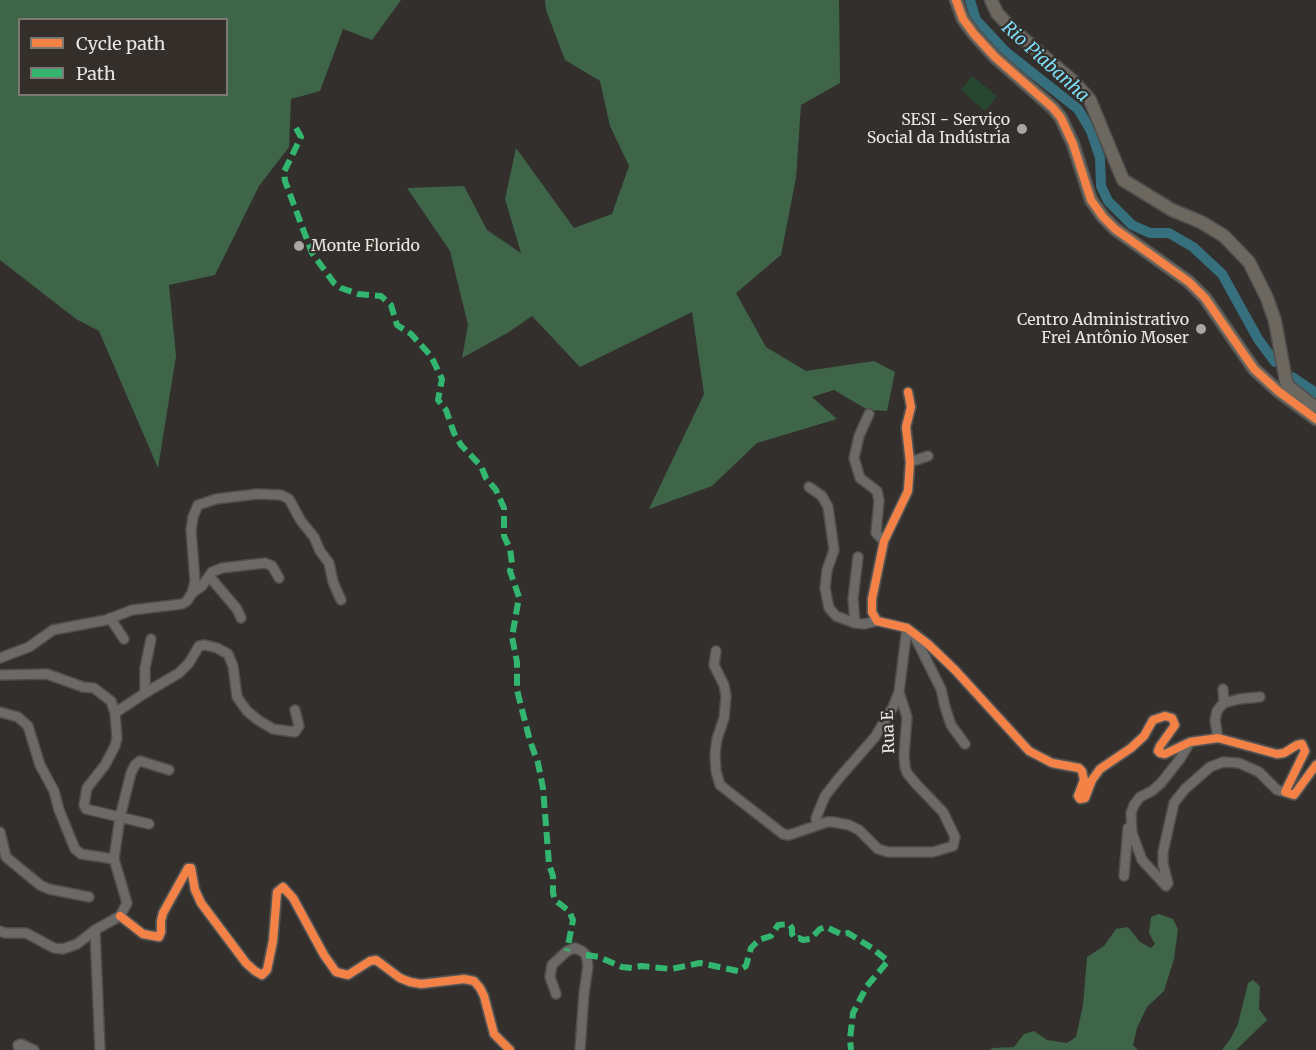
<!DOCTYPE html>
<meta charset="utf-8">
<style>
body{margin:0}
#map{position:relative;width:1316px;height:1050px;overflow:hidden;background:#322f2c;font-family:Merriweather,serif}
canvas{display:block}
.legend{position:absolute;left:18px;top:18px;width:210px;height:78px;box-sizing:border-box;background:#342f2a;border:2px solid #7c7874;margin:0;padding:8px 10px;list-style:none;font-size:18px;color:#e9e6e3}
.legend li{display:flex;align-items:center;gap:12px;height:30px}
.legend b{width:30px;border:2px solid #7c7874}
</style>
<div id="map">
<canvas width="1316" height="1050"></canvas>
<ul class="legend">
<li><b style="height:8px;background:#f48246"></b>Cycle path</li>
<li><b style="height:8px;background:#33b770"></b>Path</li>
</ul>
</div>
<script>
const ctx = document.querySelector('canvas').getContext('2d');
ctx.lineJoin = 'round';
function paint(path, color) { ctx.fillStyle = color; ctx.fill(path, 'evenodd'); }
const poly = rows => new Path2D(rows.map(r => 'M' + r).join(''));
function trace(path, color, width, dash) { ctx.strokeStyle = color; ctx.lineWidth = width; ctx.lineCap = dash ? 'butt' : 'round'; ctx.setLineDash(dash || []); ctx.stroke(path); }
function write(font, color, halo, rows, align = 'center') {
  ctx.font = font + ' Merriweather,serif'; ctx.lineWidth = 4.5; ctx.setLineDash([]); ctx.textBaseline = 'middle'; ctx.strokeStyle = halo; ctx.fillStyle = color; for (const [text, x, y, turn = 0] of rows) {
    ctx.save(); ctx.translate(x, y); ctx.rotate((+turn || 0) * Math.PI / 180); ctx.textAlign = isNaN(turn) ? turn : align; if (halo) ctx.strokeText(text, 0, 0); ctx.fillText(text, 0, 0); ctx.restore();
  }
}
paint(poly([
 [972,76,997,96,985,111,961,90]
]), '#284731');
paint(poly([
 [0,0,401,0,372,40,343,29,320,91,291,99,289,147,259,186,215,275,169,285,176,356,158,468,99,331,76,319,0,260],
 [20,20,226,20,226,94,20,94],
 [545,0,839,0,840,83,801,105,796,178,781,255,736,293,766,347,806,371,874,361,895,372,887,411,868,410,834,390,812,397,837,419,757,443,712,486,649,509,704,394,692,312,580,367,532,316,509,332,462,358,468,325,450,251,407,188,464,186,487,230,521,253,505,199,516,148,574,228,612,214,629,166,610,126,600,81,565,60,546,10],
 [1159,914,1173,919,1178,929,1174,959,1164,991,1147,1007,1137,1028,1133,1045,1138,1050,989,1050,993,1048,1014,1047,1024,1034,1034,1031,1047,1040,1067,1043,1076,1037,1083,1005,1087,957,1104,946,1116,929,1128,927,1140,942,1151,948,1155,944,1149,933,1151,917],
 [1253,980,1260,986,1259,1009,1267,1020,1236,1050,1222,1050,1231,1038,1238,1024,1248,983]
]), '#3f6549');
trace(poly([
 [970,0,976,20,1006,52,1078,109,1091,131,1100,158,1101,186,1108,201,1132,225,1150,233,1169,233,1193,247,1222,274,1258,339,1275,362],
 [1292,377,1316,393]
]), '#366f7e', 10);
const minor = poly([
 [908,392,911,407,906,427,910,462,908,491,884,541,872,599,872,612,877,621,907,628,928,644,955,670,1029,751,1052,763,1079,768,1082,771,1084,780,1078,796,1080,799,1085,798,1092,780,1100,769,1131,748,1144,736,1153,720,1165,716,1172,718,1175,725,1160,746,1158,751,1160,753,1165,754,1190,742,1218,738,1277,754,1284,753,1297,745,1302,744,1305,751,1285,792,1294,795,1316,765],
 [869,414,859,436,854,458,860,478,877,491,879,501,876,533,884,541],
 [910,462,928,456],
 [809,487,822,496,828,507,834,550,827,570,825,588,829,608,836,616,855,623],
 [858,557,853,599,855,623,864,624,877,621],
 [209,576,237,609,241,618],
 [192,593,202,586,212,572,222,568,265,563,272,566,279,578],
 [110,618,124,639],
 [914,635,941,689,945,707,951,725,965,744],
 [716,651,714,665,724,685,726,696,724,718,717,739,715,754,716,771,720,785,783,834,789,835,827,822,833,822,849,825,859,830,878,849,888,852,933,852,953,846,955,837,943,812,917,785,907,773,905,767,904,755,907,717,899,692,907,628],
 [0,658,29,647,53,630,106,620,132,610,182,604,187,601,192,593,195,581,191,530,193,517,198,505,216,499,257,494,281,495,289,499,301,521,314,537,320,551,329,563,333,582,341,600],
 [0,675,47,674,83,687,94,688,111,701,115,713],
 [1223,689,1224,703],
 [145,693,145,668,151,639],
 [0,712,18,717,28,726,40,765,54,791,59,810,75,849,81,854,114,859],
 [1218,738,1215,720,1217,711,1220,707,1224,703,1239,699,1260,697],
 [1190,742,1180,759,1161,783,1152,791,1140,797,1134,805,1131,813,1132,833,1142,860,1166,886,1168,883,1163,864,1163,852,1174,803,1185,789,1210,767,1223,762,1239,763,1259,772,1277,790,1285,792],
 [149,824,86,809,84,805,87,788,105,765,115,746,117,738,115,713,145,693,179,673,189,663,199,646,205,645,217,648,228,654,233,666,237,697,247,711,258,720,273,729,295,732,299,726,295,710],
 [817,825,816,818,825,796,839,778,875,737,893,707,899,692],
 [0,832,6,857,40,885,49,889,89,897],
 [1124,876,1128,828],
 [120,916,143,934,159,937,161,932,161,921,163,913,188,868,191,868,195,890,201,903,246,963,255,971,262,975,267,970,273,941,277,892,283,887,293,898,324,955,336,972,348,975,370,961,376,960,400,978,410,982,421,984,464,979,474,981,480,988,484,996,494,1034,510,1050],
 [95,930,100,1050],
 [0,931,5,933,26,933,54,948,63,949,77,944,95,930,120,916,127,903,114,859,120,817,131,773,135,765,140,761,169,770],
 [556,994,550,977,552,965,567,951,575,948,582,951,586,955,588,966,584,993,580,1050],
 [19,1050,18,1045,21,1044,34,1050]
]);
const major = poly([
 [956,0,963,19,974,34,995,57,1053,108,1061,118,1073,144,1091,200,1103,217,1115,229,1189,282,1205,298,1254,369,1278,391,1316,419],
 [991,0,997,13,1012,29,1074,82,1090,100,1123,180,1172,210,1201,222,1224,236,1249,262,1267,298,1275,321,1286,381,1289,387,1316,408]
]);
trace(minor, '#4f4d4b', 12);
trace(major, '#4f4d4b', 15);
trace(minor, '#6c6a68', 9);
trace(major, '#6c6860', 12);
trace(poly([
 [296,128,301,137,284,172,285,181,312,253,334,283,341,288,358,294,381,296,391,305,397,325,411,334,431,356,442,379,438,400,446,410,454,433,461,445,481,466,486,478,496,490,504,508,504,536,510,549,512,563,510,571,519,597,512,637,517,662,517,690,530,741,538,763,543,788,549,864,553,876,553,893,555,900,569,911,573,920,567,951],
 [586,955,599,957,622,967,632,968,641,966,671,969,700,963,738,971,746,966,751,948,759,940,771,936,778,925,789,924,792,928,792,934,796,939,799,938,803,940,810,939,820,929,826,927,841,934,848,933,872,948,888,961,867,986,853,1013,850,1039,851,1050]
]), '#33b770', 6, [12, 6]);
trace(poly([
 [956,0,963,19,974,34,995,57,1053,108,1061,118,1073,144,1091,200,1103,217,1115,229,1189,282,1205,298,1254,369,1278,391,1316,419],
 [908,392,911,407,906,427,910,462,908,491,884,541,872,599,872,612,877,621,907,628,928,644,955,670,1029,751,1052,763,1079,768,1082,771,1084,780,1078,796,1080,799,1085,798,1092,780,1100,769,1131,748,1144,736,1153,720,1165,716,1172,718,1175,725,1160,746,1158,751,1160,753,1165,754,1190,742,1218,738,1277,754,1284,753,1297,745,1302,744,1305,751,1285,792,1294,795,1316,765],
 [120,916,143,934,159,937,161,932,161,921,163,913,188,868,191,868,195,890,201,903,246,963,255,971,262,975,267,970,273,941,277,892,283,887,293,898,324,955,336,972,348,975,370,961,376,960,400,978,410,982,421,984,464,979,474,981,480,988,484,996,494,1034,510,1050]
]), '#f48246', 8);
for (const [x, y, r, color] of [
 [1022,129,6,"#a9a6a3"],
 [299,246,6,"#a9a6a3"],
 [1201,329,6,"#a9a6a3"]
]) { const dot = new Path2D(); dot.arc(x, y, r, 0, 2 * Math.PI); ctx.fillStyle = color; ctx.fill(dot); trace(dot, '#342f2a', 2); }
write('16px', '#e9e6e3', '#342f2a', [
 ["SESI - Serviço",1010,120],
 ["Social da Indústria",1010,138],
 ["Monte Florido",311,246,"left"],
 ["Centro Administrativo",1189,320],
 ["Frei Antônio Moser",1189,338]
], 'right');
write('16px', '#e9e6e3', '#342f2a', [
 ["Rua E",889,732,-92]
]);
write('italic 18px', '#7ddffa', '#342f2a', [
 ["Rio Piabanha",1045,62,42]
]);
</script>
